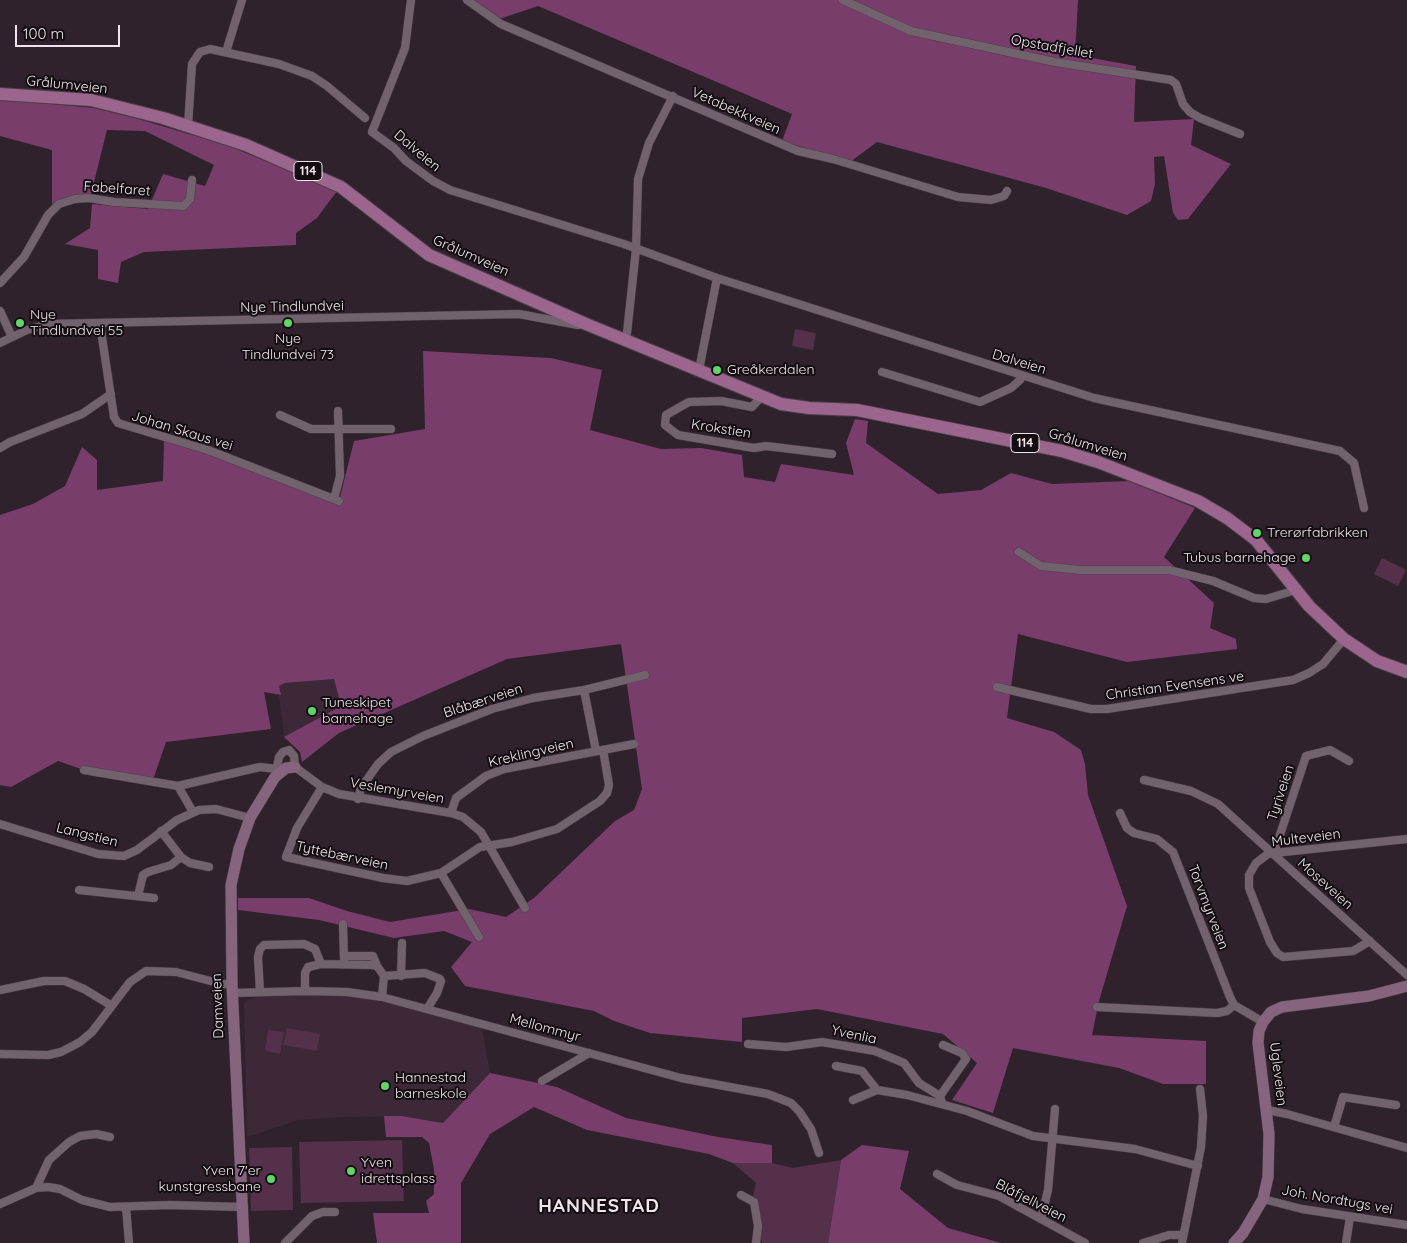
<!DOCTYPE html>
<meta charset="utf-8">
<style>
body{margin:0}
#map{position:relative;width:1407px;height:1243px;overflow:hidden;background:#2f222c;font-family:Quicksand,sans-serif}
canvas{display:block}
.scale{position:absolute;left:15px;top:25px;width:105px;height:22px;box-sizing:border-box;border:2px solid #efe5ec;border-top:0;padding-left:6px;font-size:15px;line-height:18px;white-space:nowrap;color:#efe5ec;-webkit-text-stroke:4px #130d12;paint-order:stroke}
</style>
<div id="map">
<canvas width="1407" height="1243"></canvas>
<div class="scale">100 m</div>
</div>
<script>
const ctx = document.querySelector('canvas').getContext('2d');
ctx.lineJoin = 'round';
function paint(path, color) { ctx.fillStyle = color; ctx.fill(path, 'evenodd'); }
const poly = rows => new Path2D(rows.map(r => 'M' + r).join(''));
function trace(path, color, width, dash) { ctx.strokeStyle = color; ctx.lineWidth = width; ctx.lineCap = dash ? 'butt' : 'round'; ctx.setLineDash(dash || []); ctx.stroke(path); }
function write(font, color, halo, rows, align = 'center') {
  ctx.font = font + ' Quicksand,sans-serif'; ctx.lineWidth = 4; ctx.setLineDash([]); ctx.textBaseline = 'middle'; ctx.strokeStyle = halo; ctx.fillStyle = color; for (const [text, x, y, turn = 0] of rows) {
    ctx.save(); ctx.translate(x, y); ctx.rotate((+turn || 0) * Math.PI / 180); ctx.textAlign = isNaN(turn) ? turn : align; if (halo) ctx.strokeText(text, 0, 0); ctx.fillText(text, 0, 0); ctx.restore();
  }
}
paint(poly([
 [334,679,341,706,284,737,278,686,285,683],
 [270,992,347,992,481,1023,490,1073,443,1123,402,1116,347,1117,298,1120,247,1137,244,1003,247,1000]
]), '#3c2836');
paint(poly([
 [795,329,816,333,813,350,792,346],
 [1382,558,1406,570,1398,586,1374,574],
 [287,1028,320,1034,317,1051,283,1045],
 [268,1030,284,1032,280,1054,265,1051],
 [402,1140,404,1201,301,1203,299,1142],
 [292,1147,293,1210,251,1211,249,1148],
 [841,1160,828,1243,762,1243,752,1200,756,1183,733,1163,772,1163,793,1168]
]), '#54304b');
paint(poly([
 [475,0,1078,0,1075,55,1136,66,1134,122,1194,119,1191,145,1231,164,1188,219,1178,220,1173,213,1164,156,1154,157,1155,184,1151,201,1127,215,1046,188,877,142,850,162,782,141,792,114,538,6,496,20],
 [0,99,94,108,135,118,229,146,337,191,317,218,296,233,296,245,144,252,121,262,118,283,98,279,98,250,65,244,90,228,92,204,148,209,163,174,205,186,214,165,145,131,107,130,91,194,69,197,52,207,52,150,0,136],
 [423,351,551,358,602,370,590,430,661,449,701,448,742,455,744,477,775,482,781,464,854,475,846,443,855,419,868,421,866,443,938,494,981,490,1011,473,1052,484,1129,481,1195,508,1164,557,1214,603,1210,628,1236,639,1237,649,1127,662,1018,634,1007,718,1054,732,1081,750,1085,764,1088,795,1127,906,1099,1001,1092,1035,1206,1041,1206,1084,1163,1084,1119,1068,1013,1048,993,1113,952,1100,977,1063,943,1034,817,1009,742,1018,742,1042,650,1033,614,1021,594,1011,465,986,451,967,472,942,444,931,394,938,319,920,238,910,238,898,309,898,347,911,390,922,469,909,506,917,534,898,615,821,634,810,642,789,621,644,507,659,339,733,302,762,300,752,284,737,341,706,334,679,285,683,279,686,281,695,264,692,271,729,166,742,152,783,84,770,58,761,11,787,0,785,0,515,33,504,65,486,82,447,97,460,97,490,163,481,164,438,339,501,354,441,425,429],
 [490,1073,557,1087,626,1118,718,1137,772,1145,772,1163,733,1163,709,1154,587,1130,534,1107,490,1134,461,1183,461,1243,377,1243,373,1213,429,1213,426,1201,434,1194,434,1169,429,1143,422,1137,386,1137,384,1116,402,1116,443,1123],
 [862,1145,909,1151,900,1189,948,1228,1001,1243,828,1243,841,1160]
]), '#783d6a');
const street = poly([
 [411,0,405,48,372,132,394,148,406,161,433,181,450,190,624,244,717,278,1094,398,1340,451,1354,463,1364,508],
 [467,0,501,24,798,151,833,159,958,197,991,200,1004,196,1007,191],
 [843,0,911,31,1055,62,1171,80,1176,84,1183,104,1190,112,1200,118,1240,134],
 [226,52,242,0],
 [188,126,192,64,200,52,210,49,279,64,312,76,327,86,365,118],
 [0,283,24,257,48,215,59,204,75,199,89,198,114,202,184,206,190,199,192,180],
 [0,311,12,337],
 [100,324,114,417,118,423,208,450,339,501],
 [627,333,636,249,638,179,649,143,673,96],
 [0,343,27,330,48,324,519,314,578,325],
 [699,370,717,278],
 [882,372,980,402,1011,388,1020,380,1022,376],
 [762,396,752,407,721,401,689,402,666,415,665,425,678,435,754,448,766,446,832,454],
 [280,415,311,429,391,429],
 [0,448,10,442,82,414,111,394],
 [334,499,340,476,338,411],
 [1019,552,1041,566,1080,570,1169,570,1213,581,1254,598,1266,599,1296,590],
 [997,687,1091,709,1107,709,1293,680,1309,673,1323,664,1344,639],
 [584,690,596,751],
 [84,770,178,786,260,767,276,769],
 [275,777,279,757,283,752,289,750,294,756,295,767,322,787,339,794,451,813,463,817,481,832,525,908],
 [1144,780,1191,791,1218,804,1407,975],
 [178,786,193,812],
 [322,787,297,828,286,857,383,878,407,881,441,873,480,847,512,842,557,829,600,801,607,793,609,785,603,750],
 [358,799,361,788,378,764,391,752,423,736,492,709,533,698,584,690,645,675],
 [451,813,456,798,486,776,504,769,634,744],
 [1120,813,1127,828,1134,833,1157,839,1173,852,1230,997,1234,1005,1263,1022],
 [0,824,98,854,124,856,137,850,177,820,199,810,216,809,250,818],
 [161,831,181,857,190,863,209,867],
 [1274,853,1306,756,1330,750,1349,761],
 [441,873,479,937],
 [79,890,154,898],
 [138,896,143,875,148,872,171,865,181,857],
 [343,924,344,959],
 [1370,941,1353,951,1283,957,1277,953,1270,942,1249,888,1249,875,1256,863,1268,854,1274,853,1407,839],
 [344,956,373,956,377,966],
 [401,976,402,943],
 [0,990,44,981,65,981,84,989,112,1006],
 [305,991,305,973,308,967,321,964,372,965,377,966,384,976,425,973,440,979,441,981,437,993,427,1009],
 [260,992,258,957,260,949,264,945,304,944,315,949,321,964],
 [232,993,305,991,347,992,382,997,681,1078,768,1094,791,1103,799,1111,811,1129,819,1153],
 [382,997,384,976],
 [1097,1007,1217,1013,1227,1011,1234,1005],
 [748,1044,786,1047,822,1042,875,1051,904,1063,919,1083,940,1096,942,1103],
 [0,1054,48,1055,61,1052,80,1042,92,1032,130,982,146,971,176,972,222,984,232,984],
 [836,1066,862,1071,877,1090],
 [542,1081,589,1053],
 [940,1096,966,1059,962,1053,943,1045],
 [853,1100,877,1090,907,1095,967,1111,1033,1136,1135,1149,1198,1166],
 [1267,1110,1287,1114,1407,1148],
 [1334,1127,1343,1097,1396,1105],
 [937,1174,957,1185,999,1196,1085,1243],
 [36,1188,49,1160,69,1142,80,1136,96,1134,110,1137],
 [741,1195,754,1202,758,1226,756,1243],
 [1263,1199,1302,1209,1407,1225],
 [0,1204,36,1188,48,1187,60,1189,82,1200,110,1207,170,1205,242,1207],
 [126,1207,129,1243],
 [1041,1219,1048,1190,1055,1109],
 [285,1243,312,1216,323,1212,335,1212],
 [1143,1243,1169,1235,1183,1235],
 [1182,1243,1201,1147,1203,1116,1200,1089],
 [1346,1243,1350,1217]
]);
const secondary = poly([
 [244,1243,232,984,231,885,239,849,250,818,275,777,286,768,295,767],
 [1234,1243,1243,1233,1263,1199,1268,1177,1269,1134,1258,1043,1259,1031,1263,1022,1271,1012,1282,1007,1369,996,1407,986]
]);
const primary = poly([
 [0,94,91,100,163,118,246,145,341,187,429,255,586,324,781,404,809,408,857,410,1062,451,1098,462,1198,501,1227,518,1256,540,1309,606,1344,639,1377,661,1407,672]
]);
trace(street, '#4b3f48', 9);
trace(secondary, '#4b3f48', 12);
trace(primary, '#4b3f48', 14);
trace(street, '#72626d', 8);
trace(secondary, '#87647e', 11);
trace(primary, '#9b658e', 12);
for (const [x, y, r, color] of [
 [20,323,5,"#61d46a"],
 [288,323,5,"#61d46a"],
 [717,370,5,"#61d46a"],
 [1257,533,5,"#61d46a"],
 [1306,558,5,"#61d46a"],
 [312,711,5,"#61d46a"],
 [385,1086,5,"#61d46a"],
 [351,1171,5,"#61d46a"],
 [271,1179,5,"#61d46a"]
]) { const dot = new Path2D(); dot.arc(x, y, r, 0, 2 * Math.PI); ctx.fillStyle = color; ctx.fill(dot); trace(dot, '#130d12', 2); }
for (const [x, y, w] of [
 [308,171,28],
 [1025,443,28]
]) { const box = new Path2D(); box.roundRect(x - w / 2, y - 9.5, w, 19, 4); ctx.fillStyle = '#130d12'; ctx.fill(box); trace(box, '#efe5ec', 1); }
write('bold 12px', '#efe5ec', null, [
 ["114",308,171],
 ["114",1025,443]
]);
write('14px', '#efe5ec', '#130d12', [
 ["Opstadfjellet",1052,47,10],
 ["Grålumveien",67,85,6],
 ["Vetabekkveien",736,111,24],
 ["Dalveien",417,151,40],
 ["Fabelfaret",117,189,4],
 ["Grålumveien",471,256,24],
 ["Nye Tindlundvei",292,307,-1],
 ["Dalveien",1019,362,17],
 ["Krokstien",721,429,9],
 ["Johan Skaus vei",182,431,17],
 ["Grålumveien",1088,445,17],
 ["Christian Evensens ve",1175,686,-8],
 ["Blåbærveien",483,701,-18],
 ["Kreklingveien",531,753,-13],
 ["Veslemyrveien",397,791,10],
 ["Tyriveien",1281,793,-72],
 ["Langstien",87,835,14],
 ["Multeveien",1306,838,-7],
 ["Tyttebærveien",342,856,12],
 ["Moseveien",1325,884,42],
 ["Torvmyrveien",1208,907,69],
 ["Damveien",218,1006,-92],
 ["Mellommyr",545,1028,15],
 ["Yvenlia",854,1035,12],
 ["Ugleveien",1278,1074,83],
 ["Joh. Nordtugs vei",1337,1200,10],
 ["Blåfjellveien",1031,1201,27]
]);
write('14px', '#efe5ec', '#130d12', [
 ["Nye",30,315],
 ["Tindlundvei 55",30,331],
 ["Nye",288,339,"center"],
 ["Tindlundvei 73",288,355,"center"],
 ["Greåkerdalen",727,370],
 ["Trerørfabrikken",1267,533],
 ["Tubus barnehage",1296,558,"right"],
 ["Tuneskipet",322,703],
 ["barnehage",322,719],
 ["Hannestad",395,1078],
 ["barneskole",395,1094],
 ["Yven",361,1163],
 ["idrettsplass",361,1179],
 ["Yven 7'er",261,1171,"right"],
 ["kunstgressbane",261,1187,"right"]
], 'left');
ctx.letterSpacing = '1px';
write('bold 19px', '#efe5ec', '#130d12', [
 ["HANNESTAD",599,1206]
]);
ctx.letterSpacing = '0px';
</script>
